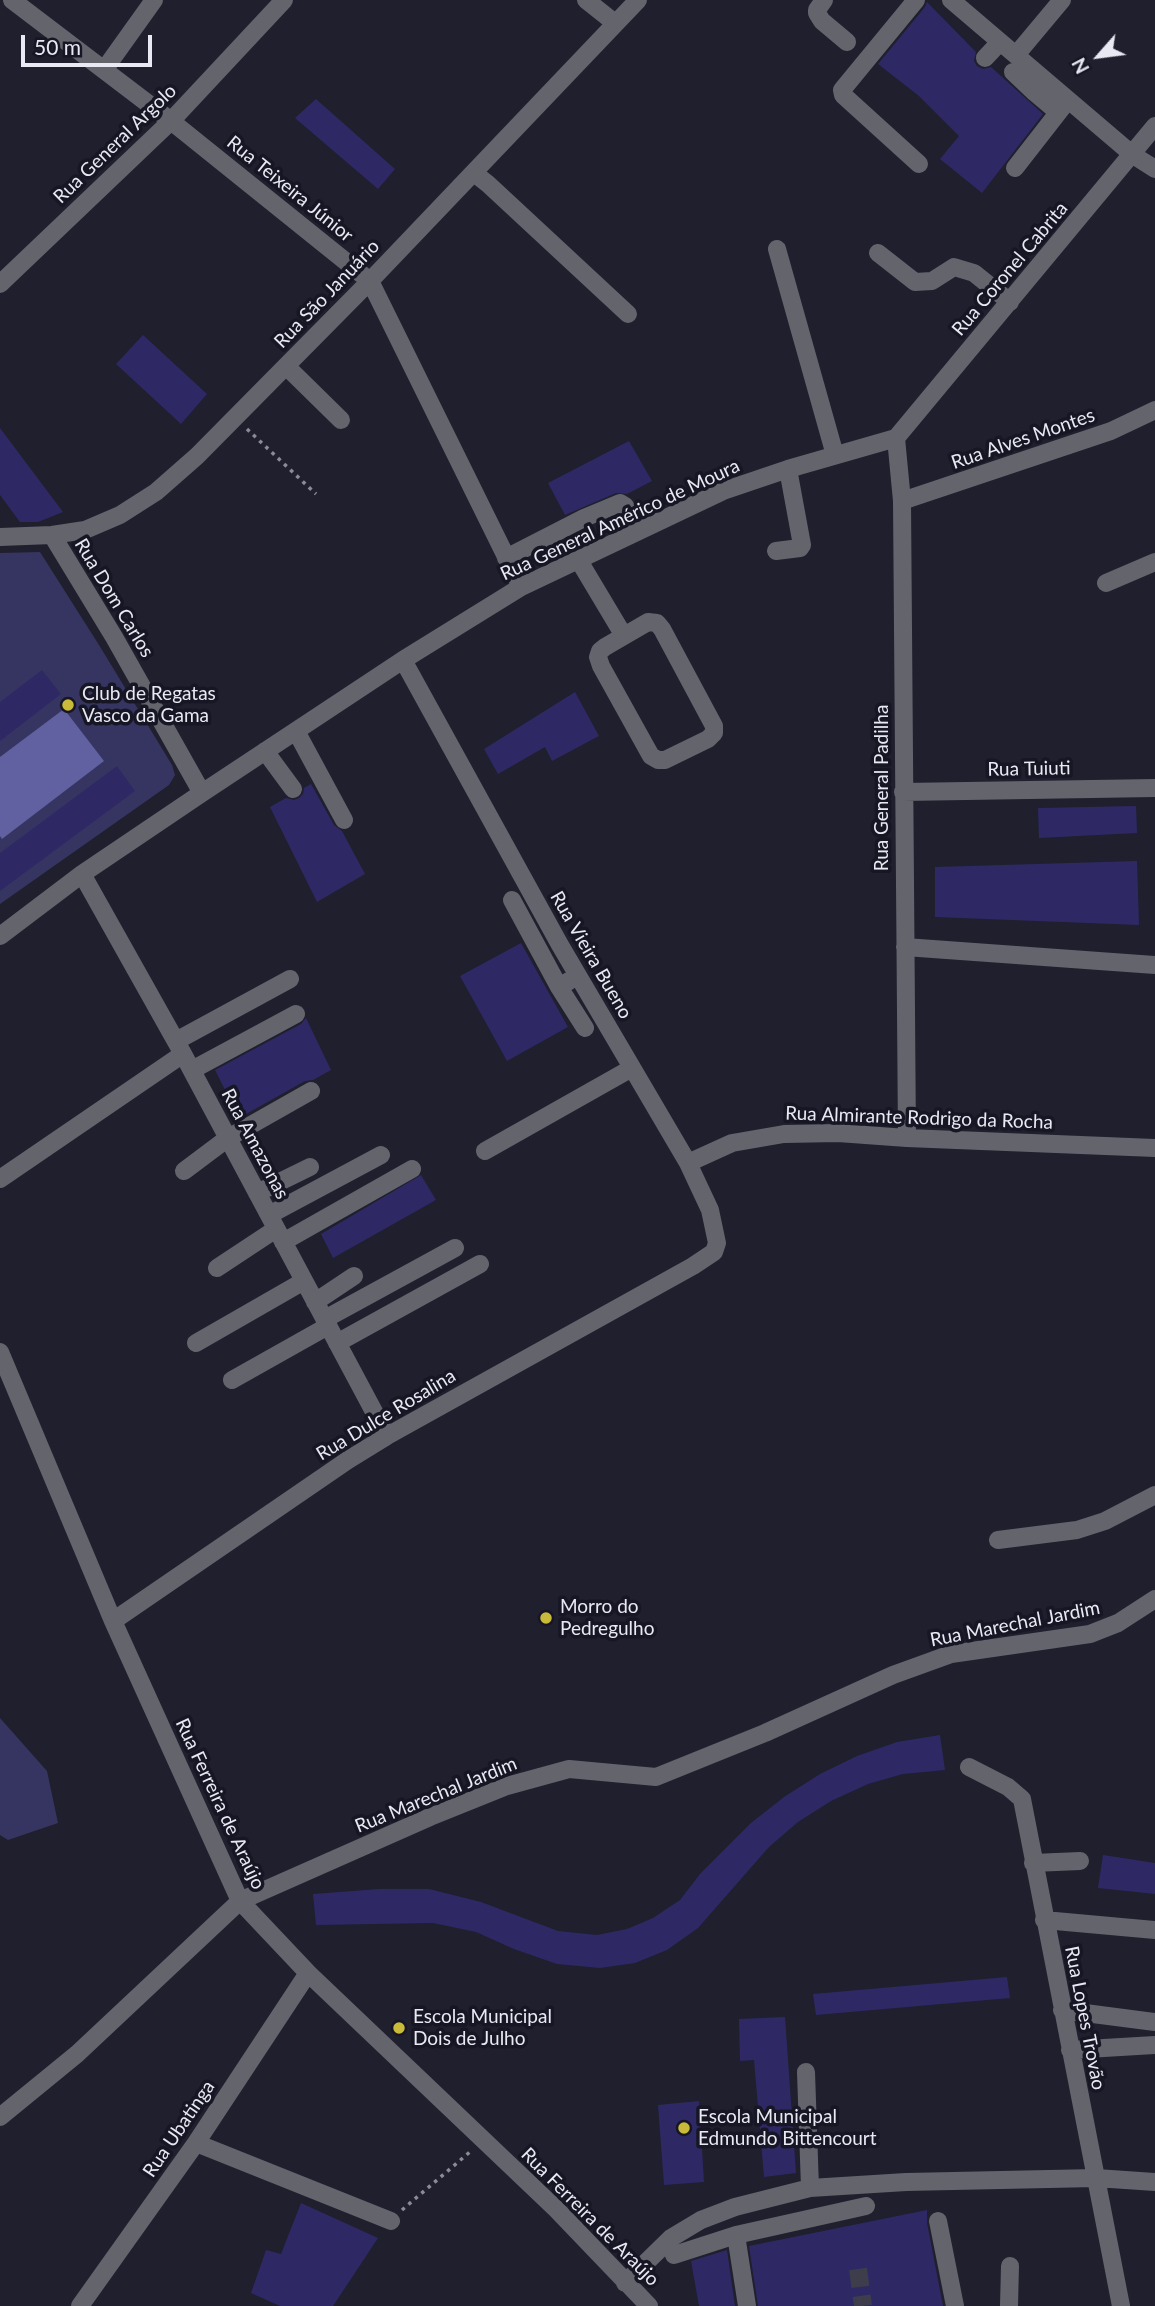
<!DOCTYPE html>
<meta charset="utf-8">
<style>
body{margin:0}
#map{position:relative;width:1155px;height:2306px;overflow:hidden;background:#1f1f2e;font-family:Lato,sans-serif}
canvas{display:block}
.north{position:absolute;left:1064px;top:21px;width:70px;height:70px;-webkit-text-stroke:5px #161624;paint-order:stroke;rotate:242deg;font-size:19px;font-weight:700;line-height:28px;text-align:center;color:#e8e9f3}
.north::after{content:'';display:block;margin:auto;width:24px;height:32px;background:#e8e9f3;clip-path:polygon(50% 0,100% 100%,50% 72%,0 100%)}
.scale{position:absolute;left:21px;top:35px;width:131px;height:32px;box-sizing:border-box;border:4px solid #e8e9f3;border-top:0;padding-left:9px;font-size:21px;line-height:24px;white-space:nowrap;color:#e8e9f3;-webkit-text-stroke:5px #161624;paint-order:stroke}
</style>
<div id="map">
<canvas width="1155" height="2306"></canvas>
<div class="north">N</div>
<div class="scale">50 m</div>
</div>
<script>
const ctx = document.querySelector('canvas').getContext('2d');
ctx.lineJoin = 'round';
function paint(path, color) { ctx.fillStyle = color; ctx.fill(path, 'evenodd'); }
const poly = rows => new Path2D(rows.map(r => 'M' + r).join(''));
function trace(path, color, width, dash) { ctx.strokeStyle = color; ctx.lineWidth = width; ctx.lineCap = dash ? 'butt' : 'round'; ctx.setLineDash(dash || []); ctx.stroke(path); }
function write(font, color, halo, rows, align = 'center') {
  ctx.font = font + ' Lato,sans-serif'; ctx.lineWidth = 7; ctx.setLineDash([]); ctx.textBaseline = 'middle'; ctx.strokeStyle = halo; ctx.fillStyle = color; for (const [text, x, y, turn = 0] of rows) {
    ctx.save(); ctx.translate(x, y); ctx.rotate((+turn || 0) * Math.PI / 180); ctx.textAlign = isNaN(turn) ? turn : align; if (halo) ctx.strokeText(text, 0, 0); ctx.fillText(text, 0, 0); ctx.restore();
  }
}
paint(poly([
 [40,552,99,645,172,765,175,775,169,785,0,904,0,553],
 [0,1718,47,1771,58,1823,8,1840,0,1835]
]), '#363561');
paint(poly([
 [64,709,104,761,2,839,0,836,0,757]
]), '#6160a1');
paint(poly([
 [927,2,976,52,974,61,977,66,983,69,991,67,1043,114,982,193,940,159,959,136,919,96,878,64,925,7],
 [316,99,395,169,378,189,295,118],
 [143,335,207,394,181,424,116,364],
 [0,428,63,512,38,522,20,522,0,495],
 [629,441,652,481,627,494,616,493,565,515,548,483],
 [42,670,61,694,0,741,0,702],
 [575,692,599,736,552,761,545,747,498,774,484,749],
 [117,766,135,791,0,891,0,853],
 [311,784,334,825,342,831,365,874,317,902,270,807,286,798,294,800,299,798,303,794,304,788],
 [1136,806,1137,833,1039,838,1038,808],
 [1137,861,1139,925,935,917,935,867],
 [521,943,568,1027,507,1061,460,976],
 [306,1018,331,1070,313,1080,305,1081,239,1118,215,1070,301,1024],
 [421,1175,436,1200,333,1258,321,1234],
 [940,1735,945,1770,903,1774,868,1784,831,1801,798,1822,769,1847,698,1928,667,1950,635,1963,600,1968,557,1964,514,1949,476,1932,433,1923,316,1925,313,1894,379,1889,429,1889,481,1902,558,1931,597,1935,627,1929,653,1918,680,1900,700,1874,751,1823,784,1797,820,1774,857,1756,897,1742],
 [1103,1855,1155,1863,1155,1894,1098,1888],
 [1007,1977,1010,1998,816,2015,813,1994],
 [785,2017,796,2173,764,2177,754,2060,740,2061,739,2019],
 [699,2101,704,2182,664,2185,658,2105],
 [301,2203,378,2238,333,2306,280,2306,251,2293,266,2250,281,2254],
 [927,2210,927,2223,943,2306,758,2306,749,2246],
 [727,2250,735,2306,699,2306,691,2261]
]), '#2e2964');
trace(poly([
 [858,2269,863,2306]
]), '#3d3d4c', 18, [18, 9]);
trace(poly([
 [247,429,316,494],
 [402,2210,471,2151]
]), '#8a8b97', 3.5, [3.5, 5]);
trace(poly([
 [12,0,171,121,370,281,521,587],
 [586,0,615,23],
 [824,0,817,10,817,13,822,21,847,42],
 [916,0,842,90,843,95,919,164],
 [951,0,1133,155,1155,169],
 [1016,55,1062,0],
 [985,58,1000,42],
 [104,70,154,0],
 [1013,72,1033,91],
 [1042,78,1033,91,1058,112],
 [1015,168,1068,100],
 [474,173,488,184,628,314],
 [777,249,835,455],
 [878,253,915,282,932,281,954,267,974,273,1010,302],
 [0,284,171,121,284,0],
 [286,366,341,420],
 [896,438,902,501,907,1138],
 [896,438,1155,126],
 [902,501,1111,431,1155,410],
 [52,535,114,637,202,793],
 [0,537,52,535,85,530,120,515,156,492,197,456,370,281,638,0],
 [776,551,800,548,802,545,788,469],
 [506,558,584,518,620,503,625,506,639,531],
 [578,559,624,636],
 [1106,583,1155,562],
 [648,622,657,623,662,629,714,726,714,733,708,739,665,760,658,760,651,756,601,666,598,657,600,651,605,647,648,622],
 [296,731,344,820],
 [265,751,293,789],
 [903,792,1155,788],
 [82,874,183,1054,387,1436],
 [512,900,559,987],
 [0,936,82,874,202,793,403,660,521,587,723,491,788,469,896,438],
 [905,947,1155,965],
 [569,981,559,987,585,1028],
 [176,1041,290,979],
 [192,1070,296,1014],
 [485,1151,632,1068],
 [688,1163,732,1143,784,1134,838,1133,907,1138,1155,1148],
 [184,1171,228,1138,311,1091],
 [0,1179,183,1054],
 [257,1193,310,1167],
 [269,1215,381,1155],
 [283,1242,412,1169],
 [217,1268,276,1229],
 [315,1302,354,1276],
 [325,1319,455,1248],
 [196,1343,304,1281],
 [337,1343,480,1264],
 [0,1352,113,1621,240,1901,308,1973,556,2209,649,2306],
 [232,1380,328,1326],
 [998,1540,1077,1530,1105,1521,1155,1495],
 [113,1621,348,1460,387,1436,693,1266,714,1252,717,1243,710,1210,688,1163,560,945,403,660],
 [969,1767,1008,1787,1022,1799,1121,2306],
 [1033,1863,1080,1861],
 [1044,1920,1155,1930],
 [1062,2010,1155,2022],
 [1070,2050,1155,2045],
 [806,2072,810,2188],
 [0,2117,77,2054,240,1901,430,1817,507,1786,569,1769,656,1777,765,1733,893,1675,951,1654,1090,1634,1118,1623,1155,1599],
 [196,2143,391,2221],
 [938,2221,955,2306],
 [736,2235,747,2306],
 [674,2255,736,2235,866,2206],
 [625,2283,671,2238,701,2220,735,2207,810,2188,906,2182,1096,2178,1155,2182],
 [80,2306,196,2143,308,1973],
 [1009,2306,1010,2266]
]), '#63646c', 18);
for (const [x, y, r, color] of [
 [68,705,7,"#c9ba3a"],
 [546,1618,7,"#c9ba3a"],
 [399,2028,7,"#c9ba3a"],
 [684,2128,7,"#c9ba3a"]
]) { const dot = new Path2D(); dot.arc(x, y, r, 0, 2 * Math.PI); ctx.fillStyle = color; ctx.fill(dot); trace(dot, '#161624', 2.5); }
write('19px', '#e8e9f3', '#161624', [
 ["Rua General Argolo",115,144,-44],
 ["Rua Teixeira Júnior",290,189,39],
 ["Rua Coronel Cabrita",1010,269,-50],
 ["Rua São Januário",327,294,-46],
 ["Rua Alves Montes",1023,439,-19],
 ["Rua General Américo de Moura",620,520,-25],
 ["Rua Dom Carlos",114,598,59],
 ["Rua Tuiuti",1029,769,-1],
 ["Rua General Padilha",882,788,-90],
 ["Rua Vieira Bueno",591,955,60],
 ["Rua Almirante Rodrigo da Rocha",919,1118,2],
 ["Rua Amazonas",255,1144,62],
 ["Rua Dulce Rosalina",386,1415,-31],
 ["Rua Marechal Jardim",1015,1624,-11],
 ["Rua Marechal Jardim",436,1795,-22],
 ["Rua Ferreira de Araújo",220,1804,65],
 ["Rua Lopes Trovão",1085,2018,79],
 ["Rua Ubatinga",179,2129,-56],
 ["Rua Ferreira de Araújo",590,2217,45]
]);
write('19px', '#e8e9f3', '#161624', [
 ["Club de Regatas",82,694],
 ["Vasco da Gama",82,716],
 ["Morro do",560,1607],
 ["Pedregulho",560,1629],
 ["Escola Municipal",413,2017],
 ["Dois de Julho",413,2039],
 ["Escola Municipal",698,2117],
 ["Edmundo Bittencourt",698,2139]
], 'left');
</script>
